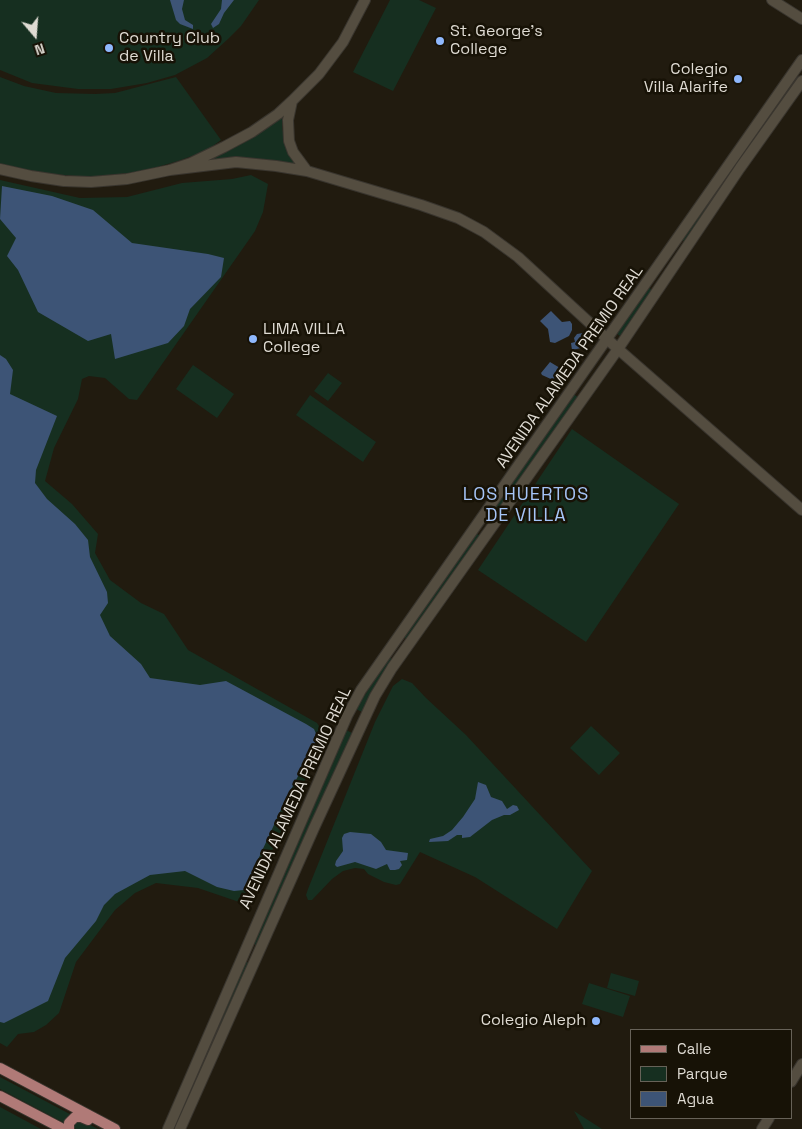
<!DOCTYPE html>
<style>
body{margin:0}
#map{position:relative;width:802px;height:1129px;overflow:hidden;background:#211b0f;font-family:"Space Grotesk",sans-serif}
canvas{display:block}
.legend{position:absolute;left:630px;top:1029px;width:162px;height:90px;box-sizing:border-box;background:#171206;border:1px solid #676258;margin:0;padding:6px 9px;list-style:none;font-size:15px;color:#dfdbd3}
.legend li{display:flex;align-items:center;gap:10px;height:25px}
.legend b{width:25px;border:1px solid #676258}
.north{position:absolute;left:10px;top:10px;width:50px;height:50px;-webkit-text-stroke:4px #171206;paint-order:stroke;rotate:162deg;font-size:14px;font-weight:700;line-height:20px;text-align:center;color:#dfdbd3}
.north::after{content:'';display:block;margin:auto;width:18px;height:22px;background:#dfdbd3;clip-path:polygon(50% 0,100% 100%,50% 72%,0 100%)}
</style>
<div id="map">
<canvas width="802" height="1129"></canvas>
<ul class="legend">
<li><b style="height:6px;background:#b07a77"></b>Calle</li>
<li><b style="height:14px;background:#162f20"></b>Parque</li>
<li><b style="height:14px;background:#3d5476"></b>Agua</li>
</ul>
<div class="north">N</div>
</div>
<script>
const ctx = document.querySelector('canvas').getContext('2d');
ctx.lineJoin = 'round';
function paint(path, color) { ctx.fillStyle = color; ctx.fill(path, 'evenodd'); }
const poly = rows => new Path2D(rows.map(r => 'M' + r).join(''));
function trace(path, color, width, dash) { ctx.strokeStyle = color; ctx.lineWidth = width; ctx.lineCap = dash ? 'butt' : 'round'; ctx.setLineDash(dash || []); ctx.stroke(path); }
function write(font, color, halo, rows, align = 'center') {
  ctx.font = font + ' "Space Grotesk",sans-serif'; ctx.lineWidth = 5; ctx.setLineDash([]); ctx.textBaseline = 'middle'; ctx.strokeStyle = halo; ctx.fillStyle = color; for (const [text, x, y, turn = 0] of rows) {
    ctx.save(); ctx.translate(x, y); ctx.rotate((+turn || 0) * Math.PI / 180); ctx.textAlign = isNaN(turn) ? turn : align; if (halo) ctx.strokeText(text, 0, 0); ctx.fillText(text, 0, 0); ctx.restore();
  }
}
paint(poly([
 [0,0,259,0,241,26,228,39,207,58,175,75,147,83,111,89,78,89,32,83,0,70],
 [390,0,419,0,436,8,393,91,353,72],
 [0,77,24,86,56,93,95,94,115,93,176,77,221,140,206,151,178,161,140,172,88,177,40,173,0,167],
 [283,115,282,128,286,144,290,156,296,165,205,162,252,138],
 [730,167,734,170,684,241,680,238],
 [251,175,268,184,263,212,255,231,137,400,129,399,105,378,89,376,82,379,78,399,54,448,45,481,72,504,98,534,95,553,110,580,141,603,164,614,188,650,317,723,322,731,322,743,253,892,242,903,198,888,156,883,135,893,115,910,76,962,59,1013,46,1025,34,1032,18,1034,7,1047,0,1043,0,180,80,198,127,197,182,183,232,179],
 [648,287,652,290,620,336,616,333],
 [193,365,234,394,217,418,176,389],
 [328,373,342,383,328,401,314,391],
 [573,394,578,397,493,520,488,516],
 [310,395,376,442,363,462,296,415],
 [572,429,679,504,586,642,478,570],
 [475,533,481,536,408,640,403,637],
 [389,657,393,660,372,693,362,712,356,709],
 [402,679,412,683,426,698,466,735,592,871,557,929,475,877,420,852,400,884,396,885,384,882,368,874,364,869,355,868,343,871,332,879,312,900,308,900,306,895,308,889,375,722,393,686],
 [591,726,620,753,599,775,570,748],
 [346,730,352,733,256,945,252,943],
 [244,961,249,963,176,1129,171,1129],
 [611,973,639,981,635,996,607,988],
 [589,983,630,996,623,1017,582,1004],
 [0,1077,98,1129,76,1129,0,1089],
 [0,1107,41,1129,0,1129],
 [574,1111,602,1129,603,1129,584,1129]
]), '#162f20');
paint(poly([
 [170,0,184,0,182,9,185,20,193,25,193,29,180,24,176,20],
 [222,0,234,0,224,13,219,24,213,28,211,24,221,9],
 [2,186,52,196,93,210,132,243,208,254,224,258,221,277,190,309,184,326,168,343,115,359,111,334,88,341,38,312,18,270,7,256,16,238,0,219],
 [551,311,562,322,570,321,572,324,572,330,569,336,555,343,550,342,548,329,540,321],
 [583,333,586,347,572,350,571,343,575,342,574,338,577,334],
 [0,355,6,359,13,370,10,394,57,416,36,470,35,483,47,499,75,524,88,540,90,557,107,592,108,603,100,615,110,636,141,664,150,678,200,685,226,681,306,724,314,729,318,738,285,801,244,890,234,891,217,887,185,871,150,875,115,894,104,905,96,921,65,958,48,1001,4,1023,0,1022],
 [550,362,560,368,561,371,553,380,542,375,541,373],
 [478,782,486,785,491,797,502,801,507,809,513,805,517,806,519,810,510,815,504,815,492,820,470,837,462,838,462,835,457,835,448,841,429,842,430,839,443,836,452,830,463,817,475,799],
 [350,832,371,834,381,842,386,850,408,853,407,860,400,861,402,865,399,869,395,870,390,870,387,864,376,869,355,862,337,867,335,865,336,861,343,851,342,838,344,834]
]), '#3d5476');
const secondary = poly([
 [772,0,802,19],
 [292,101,288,120,289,141,293,152,307,171],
 [0,169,31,176,64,181,91,182,127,179,170,170,191,163,224,147,252,132,278,114,292,101,319,74,343,42,365,0],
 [170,170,236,162,276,166,307,171,421,205,458,218,484,232,518,257,618,349,802,510],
 [791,1082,802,1064],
 [168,1129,347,716,361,690,802,60],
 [180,1129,314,828,375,696,392,668,618,349,740,168,802,81],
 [762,1129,769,1118]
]);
const primary = poly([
 [0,1068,115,1129],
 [0,1096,63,1129],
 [69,1129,69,1123,75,1117,81,1117,88,1120]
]);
trace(secondary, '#39352e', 12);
trace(primary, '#39352e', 12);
trace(secondary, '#544d40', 10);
trace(primary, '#b07a77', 10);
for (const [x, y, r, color] of [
 [440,41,5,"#8fb8fd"],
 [109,48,5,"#8fb8fd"],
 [738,79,5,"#8fb8fd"],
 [253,339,5,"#8fb8fd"],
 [596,1021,5,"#8fb8fd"]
]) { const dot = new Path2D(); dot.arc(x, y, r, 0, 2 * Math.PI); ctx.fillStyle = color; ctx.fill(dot); trace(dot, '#171206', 2); }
write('16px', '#dfdbd3', '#171206', [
 ["St. George's",450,32],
 ["College",450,50],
 ["Country Club",119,39],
 ["de Villa",119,57],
 ["Colegio",728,70,"right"],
 ["Villa Alarife",728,88,"right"],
 ["LIMA VILLA",263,330],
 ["College",263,348],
 ["Colegio Aleph",586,1021,"right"]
], 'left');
write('16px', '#dfdbd3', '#171206', [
 ["AVENIDA ALAMEDA PREMIO REAL",570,367,-55],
 ["AVENIDA ALAMEDA PREMIO REAL",296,798,-65]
]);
ctx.letterSpacing = '1px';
write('18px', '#a6c5f8', '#171206', [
 ["LOS HUERTOS",526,495],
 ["DE VILLA",526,516]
]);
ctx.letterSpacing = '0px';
</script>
